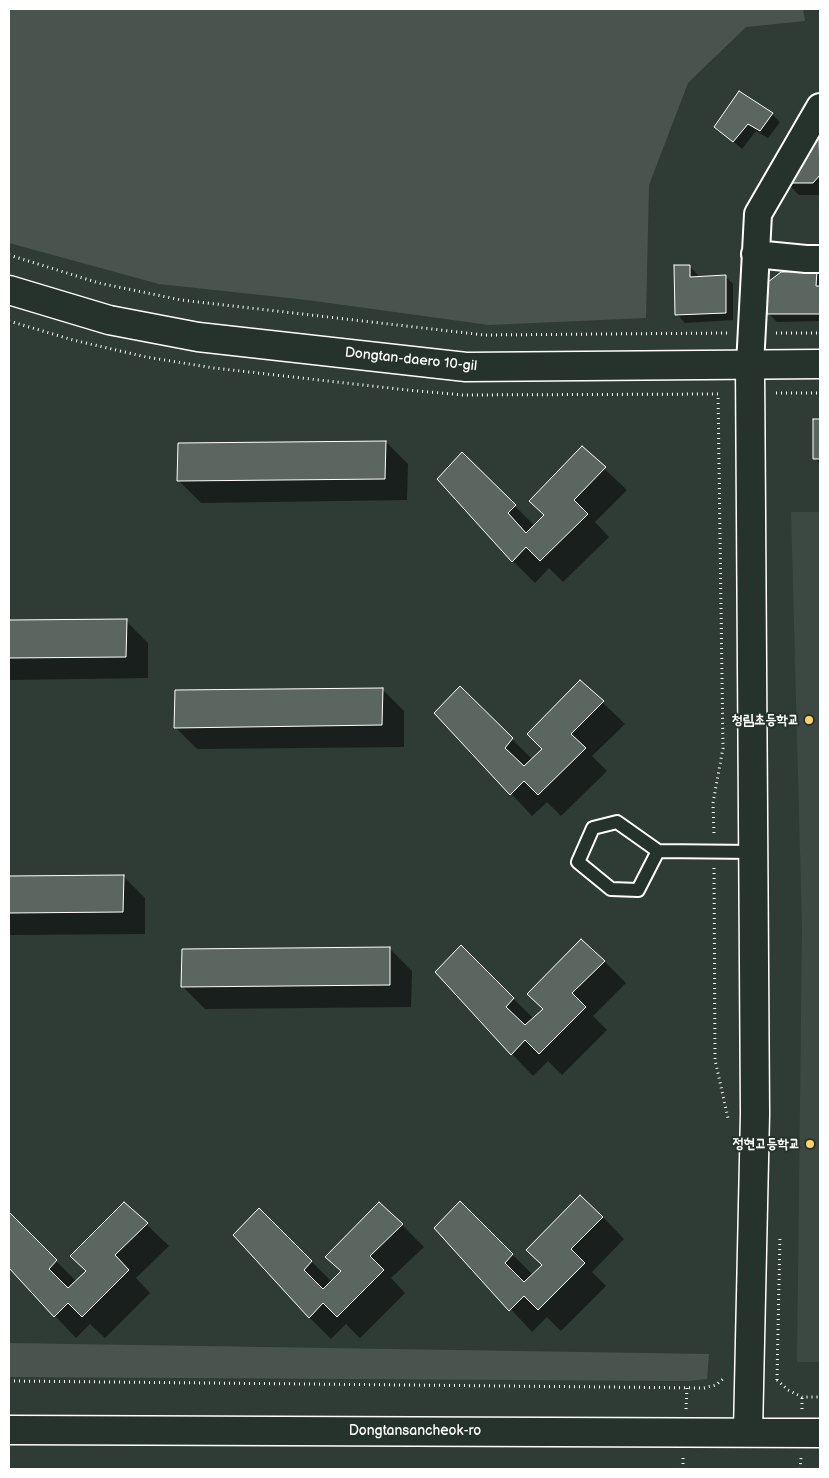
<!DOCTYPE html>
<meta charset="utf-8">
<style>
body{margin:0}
#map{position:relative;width:829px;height:1478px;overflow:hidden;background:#2f3b35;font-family:"Balsamiq Sans",sans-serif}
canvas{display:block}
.frame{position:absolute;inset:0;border:10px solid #fff;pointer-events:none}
</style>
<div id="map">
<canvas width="829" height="1478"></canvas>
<div class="frame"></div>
</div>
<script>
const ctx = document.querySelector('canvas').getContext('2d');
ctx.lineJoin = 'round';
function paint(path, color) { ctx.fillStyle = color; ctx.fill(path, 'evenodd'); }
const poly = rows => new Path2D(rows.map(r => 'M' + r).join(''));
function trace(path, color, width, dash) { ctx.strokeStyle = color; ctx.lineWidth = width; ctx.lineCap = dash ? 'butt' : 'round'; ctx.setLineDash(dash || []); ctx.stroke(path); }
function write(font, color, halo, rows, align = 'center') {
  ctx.font = font + ' "Balsamiq Sans","Poor Story",sans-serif'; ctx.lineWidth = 4; ctx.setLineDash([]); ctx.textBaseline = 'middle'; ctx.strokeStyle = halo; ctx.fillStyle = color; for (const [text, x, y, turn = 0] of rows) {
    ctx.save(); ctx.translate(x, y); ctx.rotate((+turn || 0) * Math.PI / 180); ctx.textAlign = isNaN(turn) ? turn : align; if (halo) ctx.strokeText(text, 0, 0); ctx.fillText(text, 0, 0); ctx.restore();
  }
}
paint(poly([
 [791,512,820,512,820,1362,797,1362,802,927]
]), '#3c4842');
paint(poly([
 [9,9,803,9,805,21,746,27,688,83,649,185,646,318,489,325,307,300,159,284,9,243],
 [9,1343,709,1354,707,1379,688,1381,9,1377]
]), '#4a544f');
paint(poly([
 [772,114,780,122,768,138,756,131,742,149,716,126],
 [820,139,820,195,799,195,787,183],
 [690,267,698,275,698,277,725,276,733,284,733,320,685,323,677,314],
 [816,272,820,276,820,321,777,322,769,314],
 [814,420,820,420,820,464,815,458],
 [386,442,408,464,407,500,201,503,179,481],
 [582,448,627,490,595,522,609,537,563,582,549,568,535,583,513,561,462,454,535,526,546,516],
 [126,621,148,643,148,678,9,680,9,622],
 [580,681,625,724,592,756,607,771,561,816,547,802,532,816,436,713,460,688,533,760,544,750],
 [382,689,404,711,404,747,197,749,175,727],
 [123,876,145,898,145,934,9,935,9,877],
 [461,947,534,1019,604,961,626,983,593,1016,607,1030,562,1075,548,1061,533,1076,512,1054],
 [390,949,412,971,411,1007,205,1009,183,987],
 [124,1203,169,1246,136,1278,150,1293,105,1338,90,1324,76,1338,9,1267,9,1214,77,1282,87,1272],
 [460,1203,533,1275,603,1217,624,1239,592,1272,606,1286,561,1331,547,1317,532,1332,436,1228],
 [259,1210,332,1282,402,1225,424,1247,391,1278,405,1293,360,1338,346,1324,331,1339,309,1317]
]), '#0007');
const building = poly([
 [739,91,773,113,760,131,748,124,733,142,714,127,739,91],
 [819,138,820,175,813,183,786,183,819,138],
 [674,265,690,265,690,277,726,275,726,313,675,315,674,265],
 [817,271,816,286,820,286,820,314,767,314,768,282,781,272,817,271],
 [813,419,820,419,820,459,813,459,813,419],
 [386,441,385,479,177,481,178,443,386,441],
 [582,446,606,467,574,500,588,514,540,561,526,547,512,562,437,479,462,452,516,505,508,513,526,533,544,515,529,501,582,446],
 [127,619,126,657,9,658,9,620,127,619],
 [580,680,604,701,571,734,586,748,538,795,524,781,510,795,434,713,460,686,513,738,505,748,524,766,542,749,527,734,580,680],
 [383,688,382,725,174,728,175,690,383,688],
 [124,875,123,912,9,913,9,876,124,875],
 [581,939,605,961,572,993,586,1007,539,1054,525,1040,511,1055,435,972,461,945,514,998,506,1007,525,1025,543,1009,527,994,581,939],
 [390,947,390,985,181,987,182,949,390,947],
 [580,1195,603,1217,571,1249,585,1263,538,1310,524,1296,509,1311,434,1228,460,1201,513,1254,505,1263,524,1282,542,1265,526,1250,580,1195],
 [124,1202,148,1223,115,1255,129,1270,82,1317,68,1303,54,1317,9,1268,9,1212,57,1260,49,1269,68,1288,86,1271,70,1256,124,1202],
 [379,1202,403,1224,370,1256,384,1270,337,1317,323,1303,309,1318,233,1235,259,1208,312,1261,304,1270,323,1289,341,1271,325,1257,379,1202]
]);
paint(building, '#5b6661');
trace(building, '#fff', 1);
const lane = poly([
 [658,851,638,890,611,889,578,862,593,828,617,822,658,851,754,852]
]);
const street = poly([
 [755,254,806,259,820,259],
 [750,365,758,214,820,107]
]);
const secondary = poly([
 [9,290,109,320,198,337,466,367,820,364],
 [9,1430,820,1433],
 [748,1432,755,1114,750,365]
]);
trace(lane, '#fff', 16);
trace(street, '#fff', 30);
trace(secondary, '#fff', 31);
trace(poly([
 [9,255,99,283,181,300,484,335,727,333],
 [9,321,73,340,146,357,214,368,407,390,463,395,718,394,723,748,713,803,714,834],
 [776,333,820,333],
 [776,393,820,393],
 [714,868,715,1060,728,1118],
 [777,1380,780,1236],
 [777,1380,788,1390,802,1397,820,1397],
 [9,1381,704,1388,716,1385,723,1379,723,1376],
 [686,1409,687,1387],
 [802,1409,802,1397],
 [683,1469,683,1458],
 [800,1469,801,1458]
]), '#fff', 3, [1, 4]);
trace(lane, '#26332d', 12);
trace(street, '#26332d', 26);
trace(secondary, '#26332d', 28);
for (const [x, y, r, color] of [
 [809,720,5,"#ffd166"],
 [810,1144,5,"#ffd166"]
]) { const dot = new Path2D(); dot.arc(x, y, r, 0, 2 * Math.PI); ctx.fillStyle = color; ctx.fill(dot); trace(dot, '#26332d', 2); }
write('14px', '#fff', '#26332d', [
 ["Dongtan-daero 10-gil",411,360,6],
 ["Dongtansancheok-ro",415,1431]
]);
write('bold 14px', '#fff', '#26332d', [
 ["청림초등학교",799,720],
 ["정현고등학교",800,1144]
], 'right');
</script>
